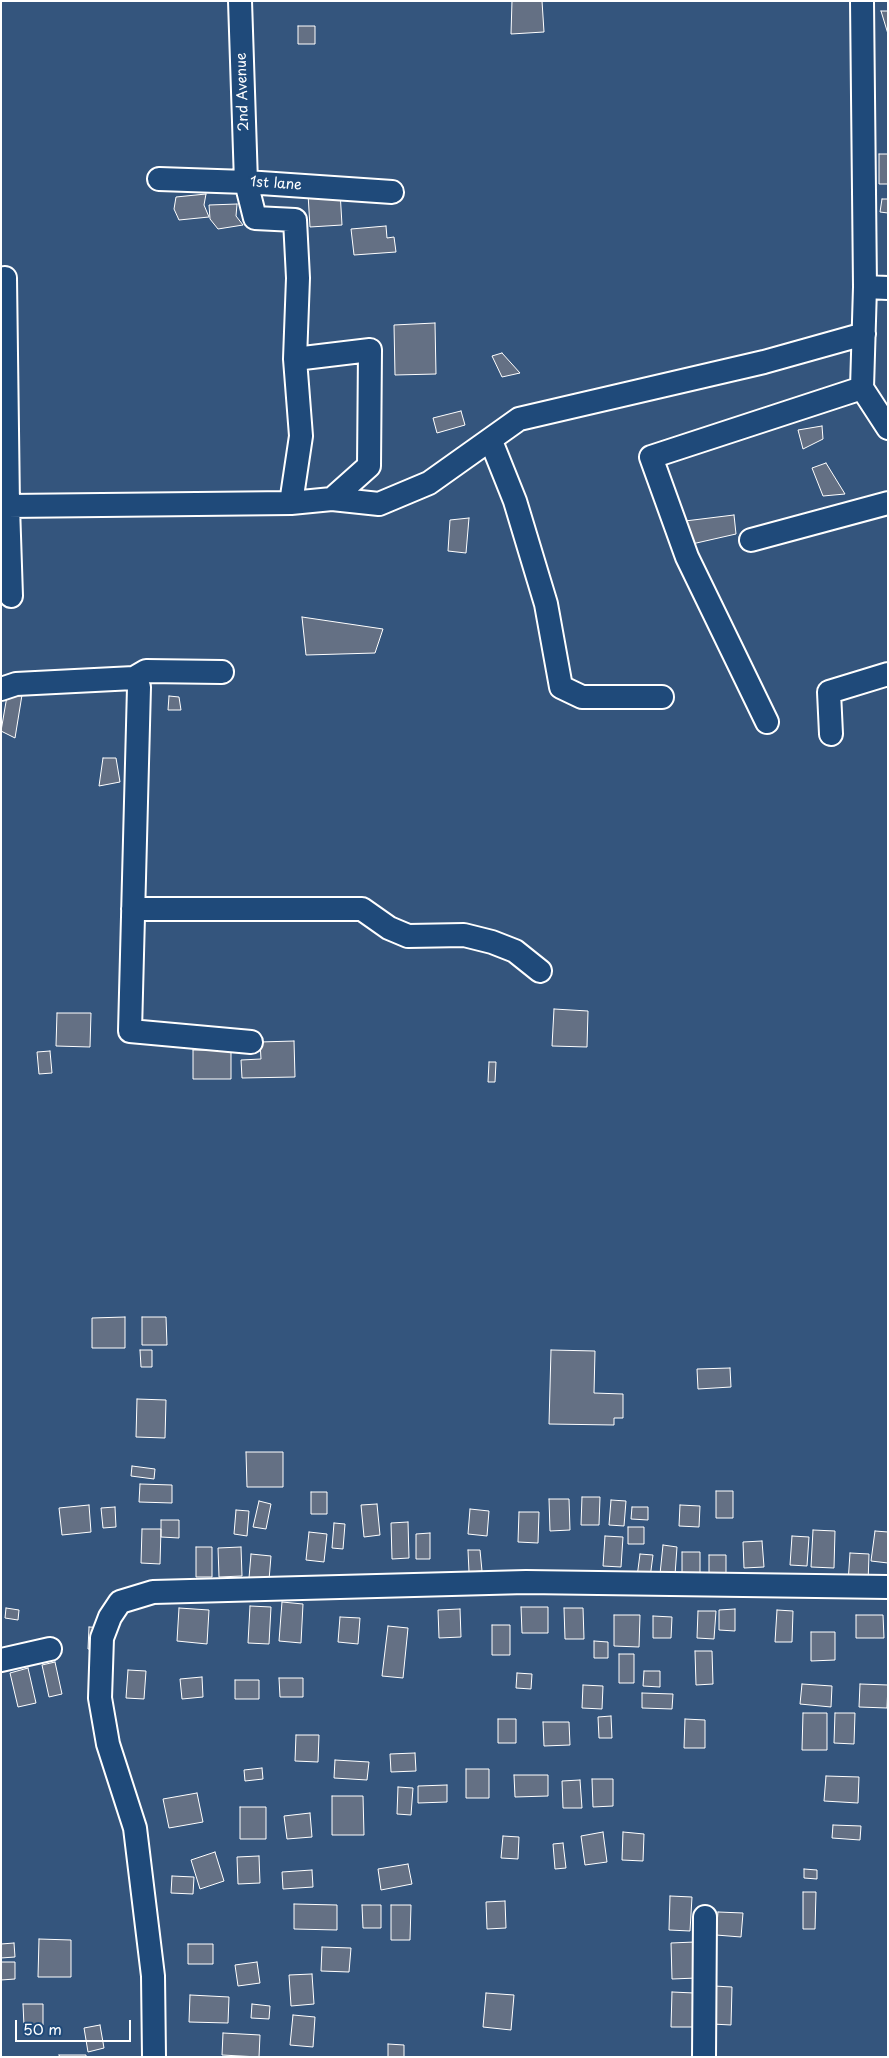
<!DOCTYPE html>
<style>
body{margin:0}
#map{position:relative;width:889px;height:2058px;overflow:hidden;background:#34557d;font-family:"Playpen Sans",sans-serif}
canvas{display:block}
.frame{position:absolute;inset:0;border:2px solid #fff;pointer-events:none}
.scale{position:absolute;left:15px;top:2020px;width:116px;height:22px;box-sizing:border-box;border:2px solid #fff;border-top:0;padding-left:6px;font-size:15px;line-height:18px;white-space:nowrap;color:#fff;-webkit-text-stroke:4px #1f4a7a;paint-order:stroke}
</style>
<div id="map">
<canvas width="889" height="2058"></canvas>
<div class="frame"></div>
<div class="scale">50 m</div>
</div>
<script>
const ctx = document.querySelector('canvas').getContext('2d');
ctx.lineJoin = 'round';
function paint(path, color) { ctx.fillStyle = color; ctx.fill(path, 'evenodd'); }
const poly = rows => new Path2D(rows.map(r => 'M' + r).join(''));
function trace(path, color, width, dash) { ctx.strokeStyle = color; ctx.lineWidth = width; ctx.lineCap = dash ? 'butt' : 'round'; ctx.setLineDash(dash || []); ctx.stroke(path); }
function write(font, color, halo, rows, align = 'center') {
  ctx.font = font + ' "Playpen Sans",sans-serif'; ctx.lineWidth = 5; ctx.setLineDash([]); ctx.textBaseline = 'middle'; ctx.strokeStyle = halo; ctx.fillStyle = color; for (const [text, x, y, turn = 0] of rows) {
    ctx.save(); ctx.translate(x, y); ctx.rotate((+turn || 0) * Math.PI / 180); ctx.textAlign = isNaN(turn) ? turn : align; if (halo) ctx.strokeText(text, 0, 0); ctx.fillText(text, 0, 0); ctx.restore();
  }
}
const building = poly([
 [512,1,542,1,544,32,511,34,512,1],
 [881,11,888,11,888,34,881,11],
 [298,26,315,26,315,44,298,44,298,26],
 [879,154,888,154,888,184,879,184,879,154],
 [340,191,342,225,310,227,308,194,340,191],
 [206,194,204,205,209,217,179,220,174,209,176,197,206,194],
 [882,199,888,199,888,213,880,212,882,199],
 [237,204,236,216,243,225,218,229,210,219,209,205,237,204],
 [386,226,387,238,394,237,396,252,354,255,351,229,386,226],
 [435,323,436,374,395,375,394,325,435,323],
 [502,353,520,373,502,377,492,356,502,353],
 [461,411,465,425,437,433,433,418,461,411],
 [822,426,823,439,803,449,798,430,822,426],
 [826,463,845,494,823,496,812,468,826,463],
 [734,515,736,534,692,544,685,521,734,515],
 [469,518,466,553,448,551,450,520,469,518],
 [302,617,383,629,375,653,306,655,302,617],
 [22,695,15,738,1,731,7,696,22,695],
 [169,696,179,697,181,710,168,710,169,696],
 [103,758,116,758,120,782,99,786,103,758],
 [554,1009,588,1011,587,1047,552,1046,554,1009],
 [57,1013,91,1013,90,1047,56,1046,57,1013],
 [294,1041,295,1077,242,1078,241,1060,261,1059,260,1042,294,1041],
 [193,1050,231,1050,231,1079,193,1079,193,1050],
 [50,1051,52,1073,39,1074,37,1052,50,1051],
 [489,1062,496,1062,495,1082,488,1082,489,1062],
 [125,1317,125,1348,92,1348,92,1318,125,1317],
 [142,1317,166,1317,167,1345,142,1345,142,1317],
 [140,1350,152,1350,152,1367,141,1367,140,1350],
 [551,1350,595,1351,594,1393,623,1394,623,1418,614,1418,614,1425,549,1424,551,1350],
 [730,1368,731,1387,698,1389,697,1369,730,1368],
 [137,1399,166,1400,165,1438,136,1437,137,1399],
 [246,1452,283,1452,283,1487,247,1487,246,1452],
 [132,1466,155,1469,154,1479,131,1476,132,1466],
 [140,1484,172,1485,172,1503,139,1502,140,1484],
 [716,1491,733,1491,733,1518,716,1518,716,1491],
 [311,1492,327,1492,327,1514,311,1514,311,1492],
 [582,1497,600,1497,599,1525,581,1525,582,1497],
 [549,1499,569,1499,570,1530,550,1531,549,1499],
 [611,1500,626,1501,624,1526,609,1525,611,1500],
 [259,1501,271,1504,266,1529,253,1527,259,1501],
 [377,1504,380,1535,364,1537,361,1505,377,1504],
 [89,1505,91,1532,62,1535,59,1508,89,1505],
 [680,1505,700,1506,699,1527,679,1526,680,1505],
 [115,1507,116,1527,103,1528,101,1508,115,1507],
 [632,1507,648,1507,648,1520,631,1519,632,1507],
 [470,1509,489,1511,487,1536,468,1534,470,1509],
 [236,1510,249,1511,247,1536,234,1534,236,1510],
 [519,1512,539,1512,538,1543,518,1542,519,1512],
 [161,1520,179,1520,179,1538,161,1537,161,1520],
 [408,1522,409,1558,392,1559,391,1523,408,1522],
 [334,1523,345,1524,343,1549,332,1548,334,1523],
 [628,1527,644,1527,644,1544,628,1544,628,1527],
 [142,1529,161,1529,160,1564,141,1563,142,1529],
 [813,1530,835,1531,834,1568,811,1567,813,1530],
 [875,1531,888,1532,888,1563,871,1561,875,1531],
 [309,1532,327,1534,324,1562,306,1560,309,1532],
 [430,1533,430,1559,416,1559,416,1534,430,1533],
 [605,1536,623,1537,621,1567,603,1566,605,1536],
 [792,1536,809,1537,807,1566,790,1565,792,1536],
 [762,1541,764,1567,744,1568,743,1542,762,1541],
 [663,1545,677,1547,675,1575,660,1574,663,1545],
 [196,1547,212,1547,212,1577,196,1577,196,1547],
 [241,1547,242,1576,219,1577,218,1548,241,1547],
 [468,1550,480,1550,482,1571,469,1572,468,1550],
 [682,1552,700,1552,700,1582,682,1582,682,1552],
 [850,1553,869,1554,868,1584,848,1583,850,1553],
 [251,1554,271,1556,269,1580,249,1578,251,1554],
 [640,1554,653,1555,650,1578,637,1577,640,1554],
 [709,1555,726,1555,726,1577,709,1577,709,1555],
 [282,1602,303,1604,301,1643,279,1641,282,1602],
 [250,1606,271,1607,269,1644,248,1643,250,1606],
 [521,1607,548,1607,548,1633,522,1633,521,1607],
 [6,1608,19,1610,18,1620,5,1618,6,1608],
 [179,1608,209,1610,207,1644,177,1641,179,1608],
 [564,1608,583,1608,584,1639,565,1639,564,1608],
 [460,1609,461,1637,439,1638,438,1610,460,1609],
 [735,1609,735,1631,719,1630,719,1610,735,1609],
 [777,1610,793,1611,792,1642,775,1642,777,1610],
 [698,1611,716,1611,714,1639,697,1638,698,1611],
 [614,1615,640,1615,639,1647,614,1646,614,1615],
 [856,1615,883,1615,884,1638,856,1638,856,1615],
 [653,1616,672,1617,671,1638,653,1638,653,1616],
 [340,1617,360,1618,358,1644,338,1642,340,1617],
 [492,1625,510,1625,510,1655,492,1655,492,1625],
 [388,1626,408,1628,403,1678,382,1676,388,1626],
 [89,1627,107,1628,106,1650,88,1649,89,1627],
 [811,1632,835,1632,835,1660,811,1661,811,1632],
 [594,1641,608,1642,608,1658,594,1658,594,1641],
 [695,1651,712,1651,713,1684,696,1685,695,1651],
 [619,1654,634,1654,634,1683,619,1683,619,1654],
 [55,1662,62,1694,49,1697,42,1665,55,1662],
 [28,1668,36,1703,18,1707,10,1673,28,1668],
 [128,1670,146,1671,144,1699,126,1698,128,1670],
 [644,1671,660,1671,660,1687,643,1686,644,1671],
 [517,1673,532,1674,531,1689,516,1688,517,1673],
 [202,1677,203,1697,182,1699,180,1679,202,1677],
 [279,1678,303,1678,303,1697,280,1697,279,1678],
 [235,1680,259,1680,259,1699,235,1699,235,1680],
 [802,1684,832,1686,831,1707,800,1704,802,1684],
 [860,1684,888,1685,887,1708,859,1707,860,1684],
 [583,1685,603,1686,602,1709,582,1708,583,1685],
 [642,1693,673,1694,672,1709,642,1708,642,1693],
 [803,1713,827,1713,827,1750,802,1750,803,1713],
 [835,1713,855,1713,854,1744,834,1743,835,1713],
 [611,1716,612,1738,599,1738,598,1717,611,1716],
 [498,1719,516,1719,516,1743,498,1743,498,1719],
 [685,1719,705,1720,705,1748,684,1748,685,1719],
 [543,1722,569,1722,570,1745,544,1746,543,1722],
 [296,1735,319,1735,318,1762,295,1761,296,1735],
 [415,1753,416,1771,391,1772,390,1754,415,1753],
 [335,1760,369,1762,367,1780,334,1778,335,1760],
 [262,1768,263,1779,245,1781,244,1770,262,1768],
 [466,1769,489,1769,489,1798,466,1798,466,1769],
 [514,1775,548,1775,548,1796,515,1797,514,1775],
 [826,1776,859,1777,858,1803,824,1801,826,1776],
 [592,1779,613,1779,613,1806,593,1807,592,1779],
 [580,1780,582,1808,563,1808,562,1781,580,1780],
 [447,1785,447,1802,418,1803,418,1786,447,1785],
 [398,1787,413,1788,411,1815,397,1814,398,1787],
 [197,1793,203,1822,169,1828,163,1799,197,1793],
 [332,1796,363,1796,364,1835,332,1835,332,1796],
 [240,1807,266,1807,266,1839,240,1839,240,1807],
 [310,1813,312,1837,287,1839,284,1816,310,1813],
 [833,1825,861,1826,860,1840,832,1838,833,1825],
 [603,1832,607,1862,585,1865,581,1836,603,1832],
 [623,1832,644,1834,643,1861,622,1860,623,1832],
 [503,1836,519,1837,518,1859,501,1858,503,1836],
 [563,1843,566,1868,555,1869,553,1844,563,1843],
 [215,1852,224,1881,200,1889,191,1860,215,1852],
 [259,1856,260,1883,238,1884,237,1857,259,1856],
 [408,1864,412,1884,381,1890,378,1869,408,1864],
 [804,1869,817,1870,817,1879,804,1878,804,1869],
 [312,1870,313,1887,283,1889,282,1872,312,1870],
 [172,1876,194,1877,193,1894,171,1893,172,1876],
 [803,1892,816,1892,815,1929,803,1929,803,1892],
 [670,1896,692,1897,690,1931,669,1930,670,1896],
 [505,1901,506,1928,487,1929,486,1902,505,1901],
 [294,1904,337,1905,337,1930,294,1929,294,1904],
 [362,1905,381,1905,381,1928,363,1928,362,1905],
 [391,1905,411,1905,410,1940,391,1940,391,1905],
 [718,1912,743,1913,741,1937,716,1935,718,1912],
 [39,1939,71,1940,71,1977,38,1977,39,1939],
 [695,1942,697,1978,672,1979,671,1943,695,1942],
 [14,1943,15,1957,1,1958,1,1944,14,1943],
 [188,1944,213,1944,213,1964,188,1964,188,1944],
 [322,1947,351,1948,349,1972,321,1971,322,1947],
 [1,1962,15,1962,15,1979,1,1980,1,1962],
 [257,1962,260,1983,238,1986,235,1965,257,1962],
 [312,1974,314,2004,291,2006,289,1975,312,1974],
 [714,1986,732,1987,731,2025,712,2024,714,1986],
 [672,1992,694,1993,693,2027,671,2027,672,1992],
 [486,1993,514,1995,511,2030,483,2027,486,1993],
 [190,1995,229,1997,228,2023,189,2022,190,1995],
 [23,2004,43,2004,43,2025,24,2026,23,2004],
 [252,2004,270,2006,269,2019,251,2018,252,2004],
 [293,2015,315,2017,313,2047,290,2045,293,2015],
 [100,2025,104,2048,88,2052,84,2028,100,2025],
 [223,2033,260,2035,259,2057,222,2055,223,2033],
 [388,2044,404,2045,404,2057,388,2057,388,2044],
 [59,2055,86,2055,86,2057,60,2057,59,2055]
]);
paint(building, '#647084');
trace(building, '#fff', 1);
const minor = poly([
 [240,1,246,182,255,218,295,220,298,278,295,359,370,350,369,466,332,499,291,503,301,436,295,359],
 [862,1,865,287,862,388,888,428],
 [159,179,246,182,392,192],
 [5,278,8,506,11,596],
 [865,287,888,288],
 [491,441,515,501,546,604,561,687,582,697,662,697],
 [332,499,379,504,429,483,519,419,764,362,864,334],
 [8,506,291,503],
 [751,540,888,503],
 [134,678,139,687,130,1031,251,1042],
 [1,689,16,684,134,678,146,671,222,672],
 [767,722,687,557,651,457,862,388],
 [831,734,829,692,888,674],
 [133,909,362,909,389,928,408,936,464,935,492,942,515,951,540,971],
 [1,1660,50,1649],
 [154,2057,153,1976,135,1828,108,1744,100,1698,102,1638,110,1617,120,1602,153,1592,526,1582,888,1587],
 [704,2057,705,1917]
]);
trace(minor, '#fff', 26);
trace(minor, '#1f4a7a', 22);
write('14px', '#fff', '#1f4a7a', [
 ["2nd Avenue",243,92,-92],
 ["1st lane",276,184,4]
]);
</script>
